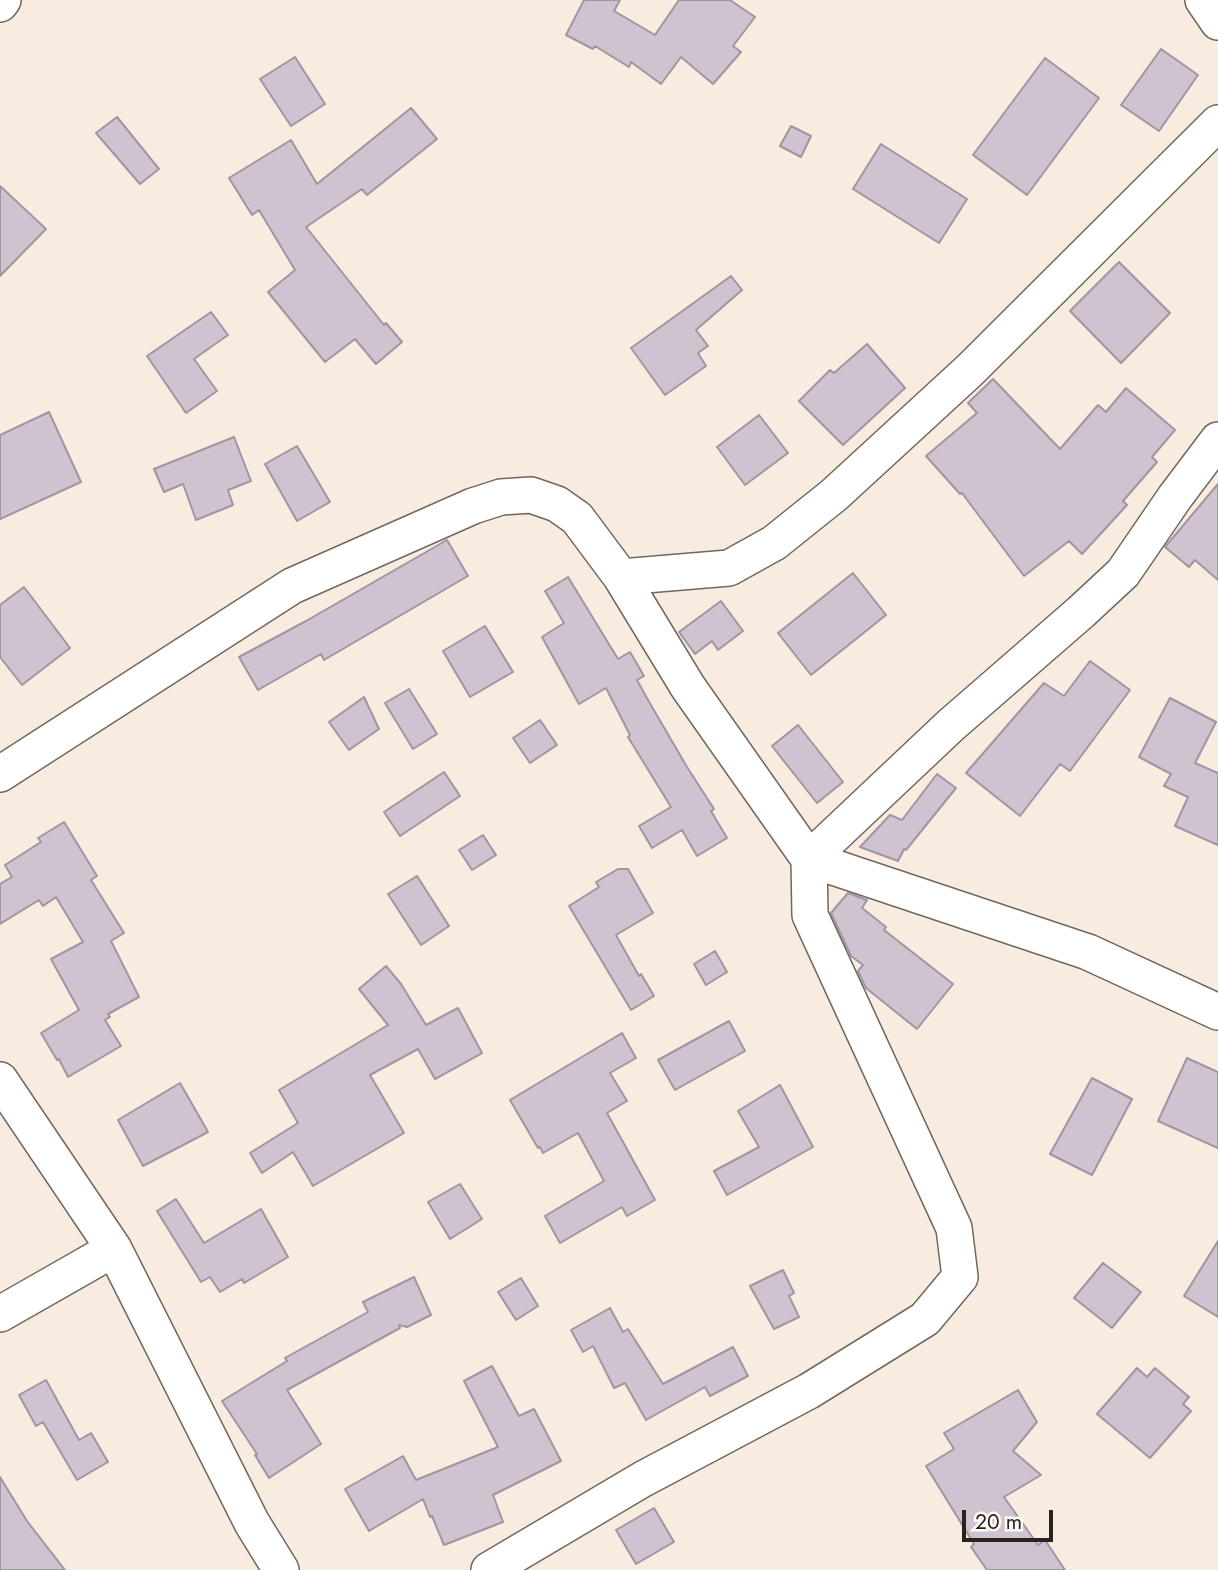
<!DOCTYPE html>
<style>
body{margin:0}
#map{position:relative;width:1218px;height:1570px;overflow:hidden;background:#f8ebdf;font-family:Jost,sans-serif}
canvas{display:block}
.scale{position:absolute;left:962px;top:1510px;width:91px;height:32px;box-sizing:border-box;border:4px solid #28231f;border-top:0;padding-left:9px;font-size:21px;line-height:24px;white-space:nowrap;color:#28231f;-webkit-text-stroke:5px #fffaf5;paint-order:stroke}
</style>
<div id="map">
<canvas width="1218" height="1570"></canvas>
<div class="scale">20 m</div>
</div>
<script>
const ctx = document.querySelector('canvas').getContext('2d');
ctx.lineJoin = 'round';
function paint(path, color) { ctx.fillStyle = color; ctx.fill(path, 'evenodd'); }
const poly = rows => new Path2D(rows.map(r => 'M' + r).join(''));
function trace(path, color, width, dash) { ctx.strokeStyle = color; ctx.lineWidth = width; ctx.lineCap = dash ? 'butt' : 'round'; ctx.setLineDash(dash || []); ctx.stroke(path); }
const building = poly([
 [584,0,620,0,614,11,655,35,679,0,730,0,755,17,733,46,741,52,713,84,681,57,661,84,631,62,629,67,595,46,593,49,566,35,584,0],
 [1161,49,1198,75,1159,131,1121,105,1161,49],
 [295,57,325,104,291,126,260,79,295,57],
 [1045,58,1099,98,1027,195,973,155,1045,58],
 [411,108,437,139,367,195,362,189,306,227,384,325,386,323,402,342,376,364,355,339,325,362,268,292,295,270,259,210,252,215,229,178,291,140,317,184,411,108],
 [117,117,159,169,140,184,96,133,117,117],
 [791,126,811,136,801,157,780,146,791,126],
 [881,144,967,199,939,243,853,189,881,144],
 [0,186,46,229,0,276,0,186],
 [1119,262,1170,313,1121,363,1070,311,1119,262],
 [731,276,742,290,696,330,708,346,698,353,706,366,665,395,631,348,731,276],
 [211,312,228,335,194,359,217,391,186,413,147,356,211,312],
 [867,344,905,388,843,445,799,401,830,370,834,373,867,344],
 [993,379,1060,449,1098,405,1106,412,1126,388,1175,430,1152,457,1157,462,1123,501,1127,505,1082,554,1069,541,1024,576,962,493,960,494,926,456,977,413,968,403,993,379],
 [49,412,81,482,0,519,0,435,49,412],
 [759,415,788,453,745,485,717,447,759,415],
 [234,437,251,481,228,490,233,505,196,520,183,484,164,492,154,469,234,437],
 [297,446,330,502,297,521,265,464,297,446],
 [1218,484,1218,580,1195,560,1189,567,1165,547,1218,484],
 [447,540,468,576,324,660,321,654,258,690,239,657,306,621,447,540],
 [853,573,886,615,811,675,778,633,853,573],
 [568,577,618,659,630,652,644,676,637,680,648,700,687,767,714,809,711,811,727,838,697,856,682,830,652,848,639,826,671,807,628,737,630,735,606,688,579,704,542,637,564,623,545,591,568,577],
 [24,587,70,648,22,685,0,657,0,605,24,587],
 [721,601,743,631,718,650,712,641,695,654,679,632,721,601],
 [485,626,513,672,470,697,443,651,485,626],
 [1090,661,1130,690,1070,771,1060,764,1020,816,966,773,1044,683,1064,696,1090,661],
 [409,689,437,734,413,749,385,703,409,689],
 [364,697,379,729,349,750,329,722,364,697],
 [1170,698,1216,722,1195,763,1218,773,1218,845,1175,826,1188,797,1164,786,1171,774,1139,757,1170,698],
 [540,720,557,745,530,763,513,738,540,720],
 [798,725,843,782,817,803,772,746,798,725],
 [444,772,460,796,400,836,384,812,444,772],
 [937,774,956,788,906,850,904,849,898,861,860,847,890,815,902,820,937,774],
 [64,822,97,876,91,880,124,933,111,941,139,997,108,1014,110,1017,105,1020,121,1046,68,1077,59,1059,57,1060,41,1033,79,1010,51,959,83,942,56,897,43,906,39,900,0,924,0,884,12,877,5,865,41,842,38,838,64,822],
 [483,835,496,855,472,870,459,850,483,835],
 [618,869,628,869,653,913,616,935,639,976,641,974,654,996,631,1010,569,906,599,887,596,882,618,869],
 [417,876,449,926,421,945,388,894,417,876],
 [848,893,867,900,862,908,886,927,884,930,953,984,917,1029,866,988,858,971,863,965,851,956,831,913,848,893],
 [715,951,727,972,706,985,694,964,715,951],
 [386,966,401,984,426,1025,458,1008,482,1053,435,1079,418,1049,370,1075,404,1133,313,1186,293,1152,262,1173,250,1153,298,1123,279,1090,388,1025,359,989,386,966],
 [729,1021,745,1051,675,1090,658,1060,729,1021],
 [622,1033,636,1058,610,1073,627,1101,607,1113,655,1200,627,1216,622,1207,560,1243,545,1216,604,1181,578,1133,543,1153,540,1147,538,1148,510,1100,622,1033],
 [1187,1058,1218,1072,1218,1148,1158,1121,1187,1058],
 [1092,1078,1132,1099,1092,1175,1050,1154,1092,1078],
 [180,1083,208,1132,143,1166,118,1120,180,1083],
 [780,1085,813,1147,727,1195,714,1171,759,1147,738,1111,780,1085],
 [460,1184,482,1219,450,1239,428,1202,460,1184],
 [176,1199,204,1243,261,1209,288,1257,244,1283,242,1279,220,1292,210,1277,201,1282,157,1211,176,1199],
 [1218,1241,1218,1317,1184,1296,1218,1241],
 [1103,1263,1141,1292,1112,1328,1074,1298,1103,1263],
 [783,1270,794,1293,789,1296,799,1317,774,1329,750,1286,783,1270],
 [414,1277,431,1315,407,1327,399,1325,400,1328,287,1390,321,1444,269,1478,255,1455,257,1454,222,1401,287,1361,285,1358,368,1312,363,1302,414,1277],
 [521,1278,538,1306,516,1320,498,1292,521,1278],
 [610,1308,623,1332,628,1329,663,1384,733,1347,748,1376,710,1396,705,1387,646,1420,625,1383,614,1388,593,1346,583,1352,571,1330,610,1308],
 [492,1366,519,1416,534,1409,561,1461,493,1495,503,1522,444,1545,432,1516,430,1517,423,1499,369,1531,345,1489,403,1456,416,1480,498,1447,464,1381,492,1366],
 [1137,1368,1147,1377,1155,1368,1189,1397,1183,1404,1191,1411,1150,1458,1097,1414,1137,1368],
 [46,1380,79,1440,91,1433,108,1462,77,1480,43,1422,36,1426,19,1395,46,1380],
 [1018,1390,1037,1422,1013,1451,1041,1475,1004,1497,1038,1545,1045,1540,1065,1570,987,1570,971,1547,974,1544,926,1466,954,1449,944,1433,1018,1390],
 [0,1477,27,1521,65,1570,0,1570,0,1477],
 [654,1508,674,1542,636,1564,616,1530,654,1508]
]);
paint(building, '#cfc3cf');
trace(building, '#a095a1', 2);
const minor = poly([
 [1203,0,1218,22],
 [0,4,3,0],
 [621,577,729,568,774,543,834,495,970,370,1218,123],
 [0,774,292,586,473,506,501,497,531,495,557,504,577,518,621,577,688,687,809,859,810,915,954,1228,960,1277,925,1319,809,1391,643,1479,489,1570],
 [809,859,951,725,1081,612,1123,573,1175,497,1218,440],
 [809,859,1088,952,1218,1012],
 [0,1080,114,1249,252,1523,281,1570],
 [0,1314,114,1249]
]);
trace(minor, '#72675c', 38);
trace(minor, '#fff', 35);
</script>
